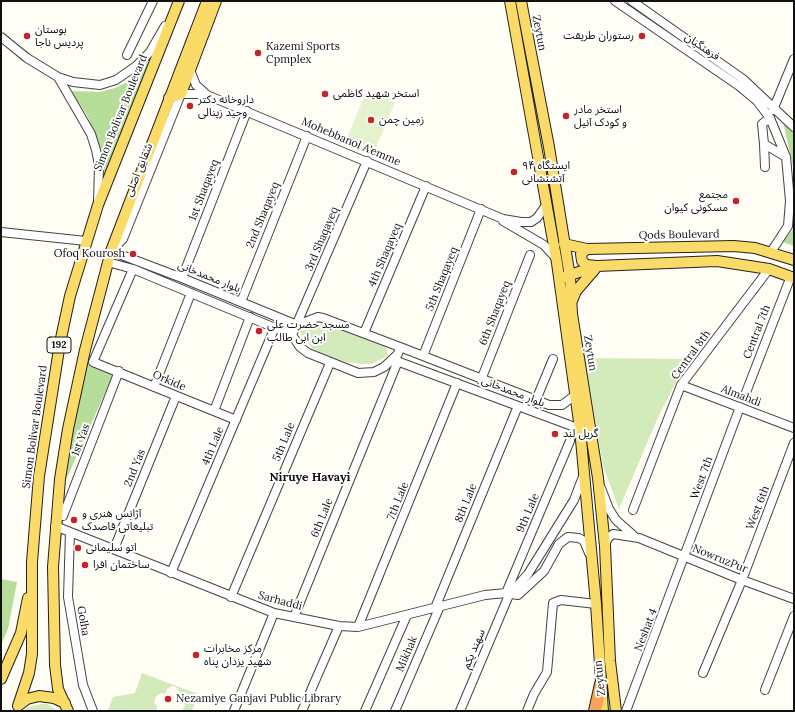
<!DOCTYPE html>
<meta charset="utf-8">
<style>
body{margin:0}
#map{position:relative;width:795px;height:712px;overflow:hidden;background:#fffdf4;font-family:Lora,serif}
canvas{display:block}
.frame{position:absolute;inset:0;border:2px solid #101010;pointer-events:none}
</style>
<div id="map">
<canvas width="795" height="712"></canvas>
<div class="frame"></div>
</div>
<script>
const ctx = document.querySelector('canvas').getContext('2d');
ctx.lineJoin = 'round';
function paint(path, color) { ctx.fillStyle = color; ctx.fill(path, 'evenodd'); }
const poly = rows => new Path2D(rows.map(r => 'M' + r).join(''));
function trace(path, color, width, dash) { ctx.strokeStyle = color; ctx.lineWidth = width; ctx.lineCap = dash ? 'butt' : 'round'; ctx.setLineDash(dash || []); ctx.stroke(path); }
function write(font, color, halo, rows, align = 'center') {
  ctx.font = font + ' Lora,"Noto Sans Arabic",serif'; ctx.lineWidth = 4; ctx.setLineDash([]); ctx.textBaseline = 'middle'; ctx.strokeStyle = halo; ctx.fillStyle = color; for (const [text, x, y, turn = 0] of rows) {
    ctx.save(); ctx.translate(x, y); ctx.rotate((+turn || 0) * Math.PI / 180); ctx.textAlign = isNaN(turn) ? turn : align; if (halo) ctx.strokeText(text, 0, 0); ctx.fillText(text, 0, 0); ctx.restore();
  }
}
paint(poly([
 [324,322,384,346,387,349,388,356,371,364,362,364,339,361,313,349,301,335,300,331],
 [585,358,688,359,659,415,619,509,603,466],
 [142,673,198,694,192,711,182,711,185,705,182,700,178,698,180,692,176,687,172,686,167,689,165,694,161,693,156,696,154,702,157,706,156,711,108,711,113,697,135,693],
 [40,704,47,704,58,711,24,711,29,707]
]), '#d3ebbb');
paint(poly([
 [151,60,101,184,104,168,98,142,88,117,71,91,100,92,115,88,125,83],
 [783,122,794,132,794,171],
 [794,221,794,246,783,242,793,229],
 [85,362,114,373,66,480,79,392],
 [1,579,17,582,8,629,1,645]
]), '#b6dd9a');
paint(poly([
 [367,90,395,102,375,150,347,138]
]), '#e4f2cd');
const minor = poly([
 [615,1,739,86,757,101,770,118,786,157,790,201,788,226,771,252],
 [632,1,743,79,794,127],
 [1,37,27,58,58,77,73,82,100,85,116,80,136,66,150,52,165,26],
 [127,55,153,1],
 [190,70,196,85,207,95,503,219,521,222,531,222,537,218,547,204],
 [58,77,91,134,96,150,99,165,98,202],
 [206,94,181,94,123,239,111,251,182,278,297,325],
 [773,110,794,59],
 [770,118,762,124,764,144,786,157],
 [764,144,765,167],
 [503,221,544,245,555,257],
 [1,232,86,241],
 [108,262,133,269,292,335],
 [133,269,93,362,236,420],
 [182,278,247,111],
 [241,302,307,136],
 [297,325,318,317,323,318,400,347,398,354,384,367,374,372,358,373,308,353,300,347,292,335,367,161],
 [364,333,426,186],
 [400,347,549,405,562,405,574,396],
 [423,356,481,209],
 [394,360,580,429],
 [481,380,530,255],
 [681,385,794,428],
 [154,387,191,293],
 [745,395,791,276],
 [536,400,553,359],
 [214,411,250,317],
 [601,488,609,509,616,520,633,535],
 [633,510,681,385,769,269],
 [63,516,119,371],
 [55,526,274,613,339,626,358,627,485,595,506,593,518,595,544,571,559,544,568,537,579,538,584,541,589,553],
 [70,532,68,597,83,685,93,711],
 [605,545,608,538,613,534,639,538,742,580,794,599],
 [114,549,176,396],
 [171,573,275,327],
 [506,593,570,441],
 [231,597,330,363],
 [435,608,518,406],
 [294,617,398,361],
 [358,627,457,383],
 [703,673,742,580,794,443],
 [765,690,794,616],
 [234,711,274,613],
 [302,711,339,626],
 [365,711,407,615],
 [395,711,440,606],
 [460,711,509,595,528,574,574,500,584,474],
 [527,711,534,694,547,672,553,603,561,600,596,604],
 [626,711,740,407]
]);
const major = poly([
 [510,1,557,263,580,429,596,604,603,711],
 [521,1,549,147,570,277,572,314,598,478,605,546,610,661,616,711],
 [169,98,181,94,216,1],
 [564,244,587,249,734,246,755,248,794,260],
 [587,249,581,254,582,261,586,265,597,266],
 [564,277,597,266,717,261,769,269,794,278],
 [572,301,576,291,595,269],
 [1,679,21,633,28,598],
 [19,705,27,699,39,696,54,698,65,703],
 [18,706,29,673,32,654,32,562,39,476,60,343,70,296,98,205,179,1],
 [68,711,58,689,55,665,53,567,60,479,68,429,85,350,111,251,207,1]
]);
const highway = poly([
 [595,711,601,684]
]);
trace(minor, '#434343', 10);
trace(major, '#212121', 12);
trace(highway, '#212121', 14);
trace(minor, '#fff', 8);
trace(major, '#fbdb67', 10);
trace(highway, '#f7a659', 12);
for (const [x, y, r, color] of [
 [27,36,4,"#c52326"],
 [642,36,4,"#c52326"],
 [258,53,4,"#c52326"],
 [325,94,4,"#c52326"],
 [190,106,4,"#c52326"],
 [566,116,4,"#c52326"],
 [371,120,4,"#c52326"],
 [514,172,4,"#c52326"],
 [736,201,4,"#c52326"],
 [133,254,4,"#c52326"],
 [259,331,4,"#c52326"],
 [555,434,4,"#c52326"],
 [74,520,4,"#c52326"],
 [78,548,4,"#c52326"],
 [85,565,4,"#c52326"],
 [196,655,4,"#c52326"],
 [168,699,4,"#c52326"]
]) { const dot = new Path2D(); dot.arc(x, y, r, 0, 2 * Math.PI); ctx.fillStyle = color; ctx.fill(dot); trace(dot, '#fff', 1.5); }
for (const [x, y, w] of [
 [59,345,24]
]) { const box = new Path2D(); box.roundRect(x - w / 2, y - 8, w, 16, 3); ctx.fillStyle = '#fff'; ctx.fill(box); trace(box, '#101010', 1); }
write('bold 10px', '#101010', null, [
 ["192",59,345]
]);
write('11px', '#101010', '#fff', [
 ["بوستان",35,30],
 ["پردیس ناجا",35,43],
 ["رستوران طریقت",634,36,"right"],
 ["Kazemi Sports",266,47],
 ["Cpmplex",266,60],
 ["استخر شهید کاظمی",333,94],
 ["داروخانه دکتر",198,100],
 ["وحید زینالی",198,113],
 ["استخر مادر",574,110],
 ["و کودک آنیل",574,123],
 ["زمین چمن",379,120],
 ["ایستگاه ۹۴",522,166],
 ["آتشنشانی",522,179],
 ["مجتمع",728,195,"right"],
 ["مسکونی کیوان",728,208,"right"],
 ["Ofoq Kourosh",125,254,"right"],
 ["مسجد حضرت علی",267,325],
 ["ابن ابی طالب",267,338],
 ["گریل لند",563,434],
 ["آژانس هنری و",82,514],
 ["تبلیغاتی قاصدک",82,527],
 ["اتو سلیمانی",86,548],
 ["ساختمان افرا",93,565],
 ["مرکز مخابرات",204,649],
 ["شهید یزدان پناه",204,662],
 ["Nezamiye Ganjavi Public Library",176,699]
], 'left');
write('11px', '#101010', '#fff', [
 ["Zeytun",539,33,79],
 ["فرهنگیان",702,47,34],
 ["Simon Bolivar Boulevard",121,113,-68],
 ["Mohebbanol A'emme",351,142,23],
 ["شقایق اصلی",139,170,-68],
 ["1st Shaqayeq",204,190,-69],
 ["2nd Shaqayeq",263,215,-68],
 ["Qods Boulevard",679,235,-1],
 ["3rd Shaqayeq",322,239,-67],
 ["4th Shaqayeq",385,255,-67],
 ["بلوار محمدخانی",209,277,22],
 ["5th Shaqayeq",442,279,-68],
 ["6th Shaqayeq",495,313,-69],
 ["Central 7th",757,332,-69],
 ["Zeytun",590,353,81],
 ["Central 8th",691,355,-54],
 ["Orkide",169,381,23],
 ["بلوار محمدخانی",513,392,21],
 ["Almahdi",741,396,21],
 ["Simon Bolivar Boulevard",35,427,-82],
 ["1st Yas",81,440,-69],
 ["5th Lale",284,442,-67],
 ["4th Lale",213,446,-67],
 ["2nd Yas",135,468,-68],
 ["West 7th",702,478,-70],
 ["7th Lale",398,501,-68],
 ["8th Lale",466,503,-68],
 ["West 6th",758,508,-69],
 ["9th Lale",528,513,-67],
 ["6th Lale",322,518,-68],
 ["NowruzPur",720,559,22],
 ["Sarhaddi",280,601,15],
 ["Golha",83,621,80],
 ["Neshat 4",646,630,-69],
 ["سهند يكم",474,649,-67],
 ["Mikhak",407,654,-67],
 ["Zeytun",600,678,-96]
]);
write('bold 12px', '#101010', '#fff', [
 ["Niruye Havayi",310,478]
]);
</script>
